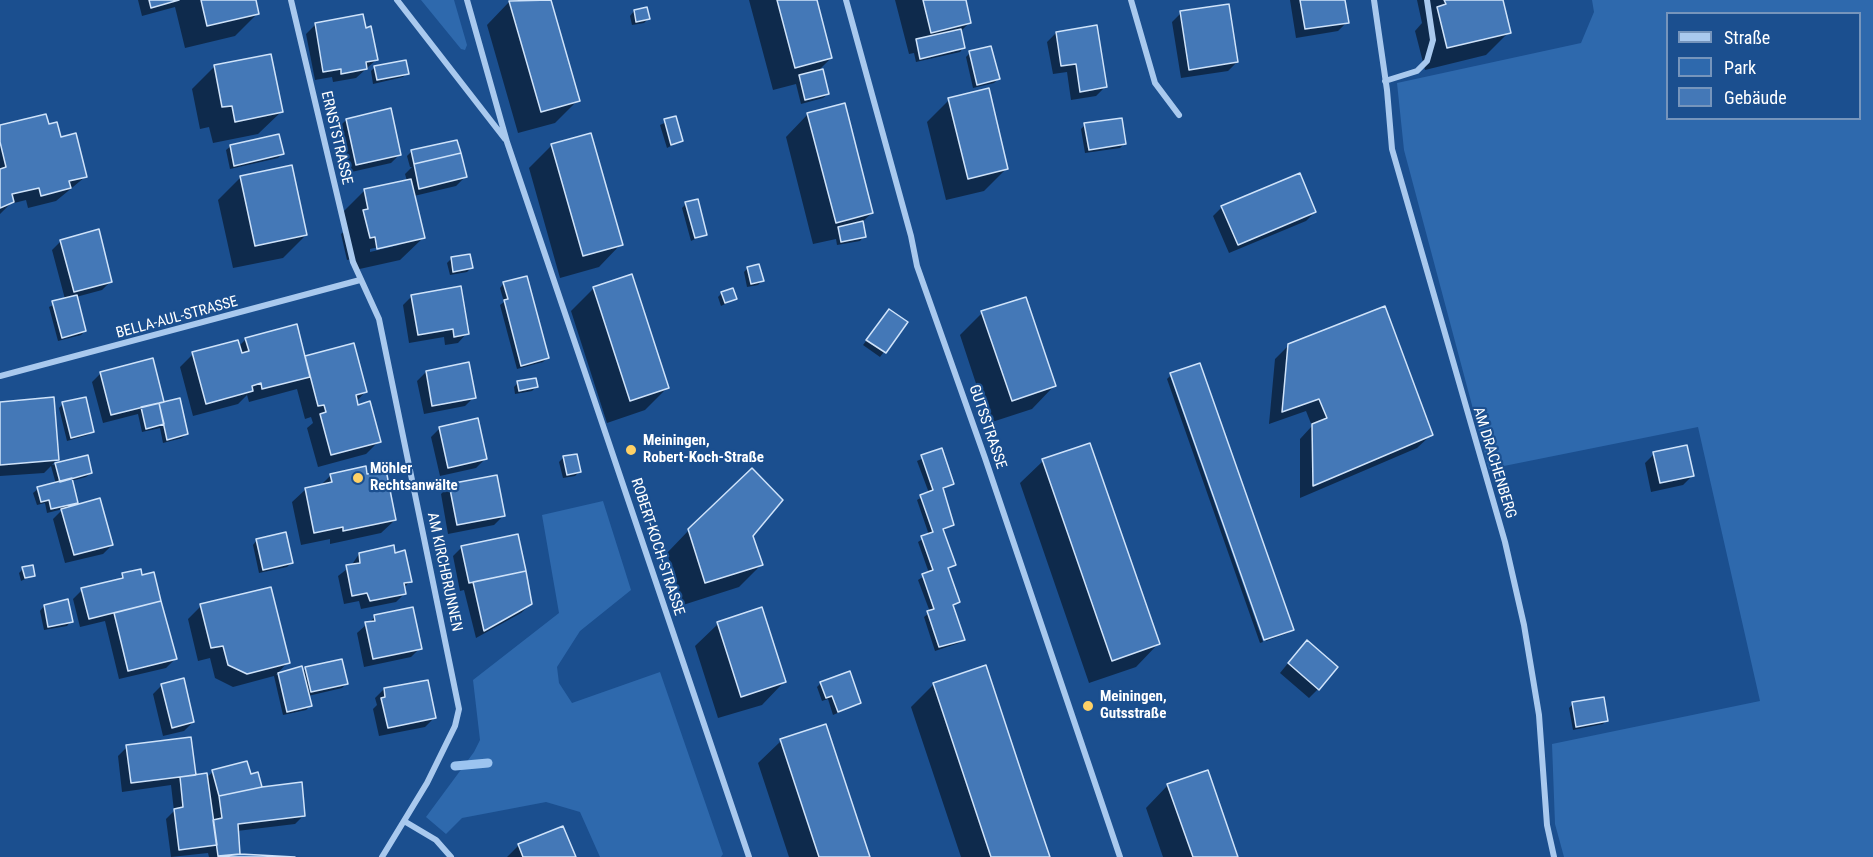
<!DOCTYPE html>
<meta charset="utf-8">
<style>
body{margin:0}
#map{position:relative;width:1873px;height:857px;overflow:hidden;background:#1b4f8f;font-family:"Roboto Condensed",sans-serif}
canvas{display:block}
.legend{position:absolute;left:1666px;top:12px;width:195px;height:108px;box-sizing:border-box;background:#1b4f8f;border:2px solid #7695bc;margin:0;padding:8px 10px;list-style:none;font-size:18px;color:#fff}
.legend li{display:flex;align-items:center;gap:12px;height:30px}
.legend b{width:30px;border:2px solid #7695bc}
</style>
<div id="map">
<canvas width="1873" height="857"></canvas>
<ul class="legend">
<li><b style="height:8px;background:#a9c9ee"></b>Straße</li>
<li><b style="height:16px;background:#2e69ad"></b>Park</li>
<li><b style="height:16px;background:#4478b7"></b>Gebäude</li>
</ul>
</div>
<script>
const ctx = document.querySelector('canvas').getContext('2d');
ctx.lineJoin = 'round';
function paint(path, color) { ctx.fillStyle = color; ctx.fill(path, 'evenodd'); }
const poly = rows => new Path2D(rows.map(r => 'M' + r).join(''));
function trace(path, color, width, dash) { ctx.strokeStyle = color; ctx.lineWidth = width; ctx.lineCap = dash ? 'butt' : 'round'; ctx.setLineDash(dash || []); ctx.stroke(path); }
function write(font, color, halo, rows, align = 'center') {
  ctx.font = font + ' "Roboto Condensed",sans-serif'; ctx.lineWidth = 4.5; ctx.setLineDash([]); ctx.textBaseline = 'middle'; ctx.strokeStyle = halo; ctx.fillStyle = color; for (const [text, x, y, turn = 0] of rows) {
    ctx.save(); ctx.translate(x, y); ctx.rotate((+turn || 0) * Math.PI / 180); ctx.textAlign = isNaN(turn) ? turn : align; if (halo) ctx.strokeText(text, 0, 0); ctx.fillText(text, 0, 0); ctx.restore();
  }
}
paint(poly([
 [421,0,454,0,467,45,465,50,461,49],
 [1592,0,1873,0,1873,857,1564,857,1555,824,1552,744,1760,701,1698,427,1489,469,1404,150,1397,83,1581,43,1594,12],
 [1668,14,1860,14,1860,118,1668,118],
 [603,501,631,590,580,631,557,667,559,683,572,703,660,672,723,854,721,857,600,857,580,812,546,802,462,818,446,834,426,817,474,752,480,740,473,680,559,613,542,515]
]), '#2e69ad');
paint(poly([
 [138,0,255,0,257,14,235,36,185,48,175,7,142,16],
 [517,0,549,0,578,100,555,123,518,133,487,25,509,2],
 [749,0,816,0,831,58,817,72,828,94,823,98,801,104,796,84,773,90],
 [895,0,964,0,970,22,960,32,964,47,960,52,916,62,914,53,909,54],
 [1290,0,1344,0,1347,22,1338,31,1296,38],
 [1417,0,1501,0,1509,32,1486,55,1425,70,1415,31,1422,23],
 [634,11,648,19,644,23,632,25,630,16],
 [1181,13,1237,62,1228,71,1181,78,1172,22],
 [362,16,376,60,356,78,333,82,332,77,315,80,306,34,315,25],
 [1056,33,1105,87,1096,96,1071,100,1067,72,1053,74,1047,42],
 [970,53,998,79,994,83,973,88,966,57],
 [215,66,281,112,258,134,213,143,209,127,200,129,192,89],
 [375,67,407,73,403,77,373,84,371,71],
 [949,100,1007,168,984,191,946,200,927,122],
 [808,114,872,213,861,223,864,236,860,241,837,245,836,239,813,244,786,137],
 [675,118,682,140,667,148,660,125],
 [346,120,400,154,391,163,347,173,337,129],
 [1085,125,1125,143,1120,148,1085,153,1081,129],
 [48,126,85,177,56,201,28,208,26,200,10,204,0,214,0,127],
 [590,135,621,244,599,267,560,278,529,168,551,146],
 [231,146,282,154,278,158,230,169,226,150],
 [411,152,465,177,456,186,414,196,423,238,400,260,355,270,352,259,347,260,341,234,346,230,342,213,364,191,407,181,405,174,412,167,410,167,407,156],
 [399,242,399,245,370,252,370,249],
 [241,177,306,235,283,258,233,268,218,200],
 [686,204,705,234,691,241,682,208],
 [1222,207,1315,212,1306,221,1229,253,1213,216],
 [61,241,111,281,102,290,76,297,85,331,81,335,58,341,49,307,65,299,52,250],
 [451,259,471,268,467,272,450,275,447,263],
 [748,268,762,281,758,285,747,287,744,272],
 [504,283,547,358,543,362,517,369,500,305,504,302,500,288],
 [594,288,667,388,645,410,607,423,571,311],
 [722,293,735,299,721,306,718,297],
 [412,296,467,333,458,343,445,345,444,337,409,343,403,305],
 [889,311,906,323,880,357,863,345],
 [982,313,1054,386,1032,409,989,423,960,335],
 [246,339,304,358,353,345,365,392,356,402,357,406,379,441,366,454,318,467,307,428,313,423,311,417,305,419,297,389,249,402,247,395,238,404,193,416,180,367,193,354,239,346],
 [1289,345,1431,435,1417,448,1300,498,1300,439,1312,426,1306,411,1269,424,1275,359],
 [426,372,474,397,465,406,424,414,417,381],
 [101,373,162,401,186,434,182,438,163,443,160,428,142,432,138,414,103,423,92,382],
 [1172,375,1292,629,1288,633,1266,641],
 [1170,376,1263,642,1260,643,1167,379],
 [518,383,536,387,532,391,515,394,514,387],
 [0,403,57,459,52,465,87,457,91,473,86,477,71,481,77,502,71,507,112,545,103,554,65,563,53,519,63,509,47,513,45,503,37,505,33,493,38,489,56,484,51,466,44,473,0,476],
 [63,404,92,431,88,435,67,441,59,408],
 [440,428,485,459,476,468,440,476,431,437],
 [941,450,953,484,942,490,953,525,942,531,954,565,947,570,959,602,952,607,964,639,959,643,935,651,924,617,930,612,918,580,929,573,918,542,929,535,917,500,929,493,917,461],
 [1654,454,1692,476,1683,485,1651,492,1645,463],
 [563,458,579,472,575,476,563,478,559,462],
 [1043,461,1158,644,1136,667,1089,683,1020,483],
 [331,475,366,476,395,520,381,533,330,544,330,539,301,545,292,502,306,489,320,486],
 [450,485,503,516,494,525,448,534,441,494],
 [689,530,752,536,762,564,739,587,683,605,667,553],
 [257,540,291,563,287,567,259,573,253,545],
 [462,547,531,604,521,613,476,638,464,590,460,591,453,556],
 [359,554,394,554,410,581,404,588,405,593,396,602,361,609,359,601,344,604,338,576,351,566],
 [23,569,33,575,21,581,19,573],
 [153,574,175,659,166,668,119,679,105,621,80,627,73,599,82,590,117,581,123,575,141,577],
 [44,606,71,621,67,626,44,630,40,611],
 [201,606,288,662,276,675,301,668,302,672,306,669,346,684,342,688,308,696,310,706,306,710,283,715,274,676,233,687,215,678,210,658,198,661,188,619],
 [375,617,420,648,411,657,364,667,357,633],
 [718,624,784,682,762,705,718,718,695,646],
 [1298,651,1318,689,1309,698,1280,673],
 [821,683,860,703,833,715,828,699,822,701,817,687],
 [934,684,1048,857,961,857,911,707],
 [162,685,193,722,184,731,163,736,153,694],
 [384,689,434,718,425,727,379,736,373,709,377,705,375,698],
 [1573,704,1607,720,1603,724,1573,730,1569,708],
 [781,741,869,857,789,857,758,763],
 [127,747,195,776,206,778,213,772,250,776,261,788,304,815,295,824,237,831,239,855,269,857,209,857,208,853,171,857,166,819,174,811,171,785,122,792,118,756],
 [1168,785,1236,857,1163,857,1146,808],
 [562,828,574,857,507,857,518,846]
]), '#0007');
trace(poly([
 [455,766,488,763]
]), '#9cc4f0', 9);
const building = poly([
 [149,0,179,0,151,8,149,0],
 [201,0,256,0,259,14,207,26,201,0],
 [551,0,580,101,541,112,509,1,551,0],
 [777,0,817,0,832,58,795,68,777,0],
 [923,0,966,0,971,23,931,33,923,0],
 [1300,0,1345,0,1349,23,1305,29,1300,0],
 [1444,0,1503,0,1511,33,1447,48,1437,7,1446,4,1444,0],
 [1229,4,1238,62,1189,70,1180,11,1229,4],
 [647,7,650,19,636,22,634,10,647,7],
 [363,14,366,28,371,26,378,60,366,62,367,69,341,74,341,69,323,72,315,23,363,14],
 [1097,25,1107,87,1080,92,1076,64,1061,66,1056,32,1097,25],
 [961,29,965,48,920,59,916,39,961,29],
 [991,46,1000,79,977,85,969,51,991,46],
 [271,54,283,112,235,122,232,106,222,107,214,65,271,54],
 [406,60,409,74,377,80,374,66,406,60],
 [823,69,829,94,805,100,799,75,823,69],
 [989,88,1008,169,968,179,948,98,989,88],
 [845,103,873,213,836,223,807,113,845,103],
 [391,108,401,155,356,165,346,119,391,108],
 [46,114,49,124,57,122,61,137,76,133,87,177,69,181,71,188,41,196,39,188,12,194,14,202,0,208,0,169,6,167,0,142,0,125,46,114],
 [676,116,683,141,671,145,664,119,676,116],
 [1122,118,1126,144,1089,150,1084,123,1122,118],
 [591,133,623,245,583,256,551,144,591,133],
 [279,134,284,154,234,166,230,145,279,134],
 [457,140,461,153,414,164,411,150,457,140],
 [461,153,467,177,419,189,414,164,461,153],
 [292,165,307,235,255,246,240,176,292,165],
 [1300,173,1316,212,1238,245,1221,206,1300,173],
 [411,179,425,238,377,249,375,237,370,238,363,210,368,209,364,189,411,179],
 [698,199,707,235,695,238,685,202,698,199],
 [863,221,866,237,841,242,838,227,863,221],
 [99,229,112,282,74,292,60,240,99,229],
 [470,254,473,268,453,272,451,257,470,254],
 [759,264,764,281,751,284,747,267,759,264],
 [632,274,669,388,630,401,593,287,632,274],
 [527,276,549,358,521,366,504,300,508,299,503,282,527,276],
 [461,286,469,334,454,337,453,329,418,335,411,295,461,286],
 [733,288,737,299,725,303,721,292,733,288],
 [77,295,86,331,62,338,52,301,77,295],
 [1026,297,1056,386,1012,401,981,311,1026,297],
 [1385,306,1433,435,1313,486,1312,424,1327,418,1319,399,1282,412,1288,344,1385,306],
 [889,309,908,322,886,353,866,340,889,309],
 [297,324,310,377,262,389,261,383,252,386,253,391,206,404,192,352,238,340,242,353,249,351,245,338,297,324],
 [354,343,367,392,356,395,358,405,370,401,381,442,331,455,320,414,326,412,324,405,318,406,305,356,354,343],
 [153,358,164,402,111,415,100,372,153,358],
 [469,362,476,398,432,406,426,371,469,362],
 [1200,363,1294,630,1264,640,1170,373,1200,363],
 [536,378,538,387,519,391,517,381,536,378],
 [54,397,59,460,0,465,0,402,54,397],
 [86,397,94,432,71,438,62,402,86,397],
 [180,398,188,434,167,440,159,403,180,398],
 [159,403,164,424,146,429,141,407,159,403],
 [478,418,487,459,448,468,439,427,478,418],
 [1090,443,1160,644,1112,661,1042,459,1090,443],
 [1687,445,1694,476,1660,483,1653,452,1687,445],
 [942,448,954,484,943,488,954,525,943,529,956,565,948,568,960,602,953,605,965,640,939,647,927,611,934,609,922,574,933,570,921,536,933,532,920,495,933,490,921,455,942,448],
 [577,454,581,472,567,475,563,456,577,454],
 [88,455,92,473,60,482,55,463,88,455],
 [366,466,367,474,386,470,396,520,343,531,343,527,314,533,305,488,332,482,330,474,366,466],
 [752,468,783,500,753,536,763,565,705,583,688,529,752,468],
 [497,475,505,516,457,525,449,484,497,475],
 [72,478,78,503,51,509,49,500,41,502,37,487,72,478],
 [100,498,113,545,74,555,61,509,100,498],
 [286,532,293,563,263,570,256,539,286,532],
 [518,534,526,571,469,583,461,546,518,534],
 [394,545,395,553,405,550,412,582,404,583,406,594,370,601,367,593,352,596,346,565,360,563,359,553,394,545],
 [33,565,35,576,25,578,22,567,33,565],
 [141,569,142,575,154,572,161,601,89,619,81,588,123,578,122,573,141,569],
 [526,571,532,604,484,631,473,582,526,571],
 [271,587,290,663,247,674,228,665,223,646,211,648,200,604,271,587],
 [68,599,73,622,48,627,44,605,68,599],
 [161,601,177,659,128,671,114,613,161,601],
 [413,607,422,649,373,659,365,622,375,621,374,615,413,607],
 [762,607,786,682,741,697,717,622,762,607],
 [1307,640,1338,667,1319,690,1288,663,1307,640],
 [342,659,348,684,311,692,305,667,342,659],
 [986,665,1026,786,1050,857,991,857,933,683,986,665],
 [302,666,312,706,287,712,278,673,302,666],
 [850,671,861,703,838,712,832,696,826,698,820,682,850,671],
 [184,678,194,722,172,728,161,684,184,678],
 [428,680,436,718,388,728,381,698,385,697,384,688,428,680],
 [1604,697,1608,721,1576,727,1572,702,1604,697],
 [826,724,870,857,819,857,780,739,826,724],
 [191,737,196,775,131,783,126,745,191,737],
 [247,761,251,774,258,772,262,787,219,796,212,770,247,761],
 [1208,770,1219,802,1238,857,1193,857,1167,784,1208,770],
 [207,773,217,845,179,850,174,809,183,807,180,777,207,773],
 [302,782,305,816,238,824,240,854,218,856,213,820,222,818,219,796,262,787,302,782],
 [563,826,576,857,523,857,518,844,563,826],
 [240,854,295,857,218,857,240,854]
]);
paint(building, '#4478b7');
trace(building, '#cfe3fa', 1.5);
trace(poly([
 [291,0,353,262,379,319,459,709,455,726,427,783,382,857],
 [397,0,505,139],
 [467,0,507,142,749,857],
 [846,0,911,236,917,266,985,458,1120,857],
 [1131,0,1155,83,1179,115],
 [1374,0,1387,90,1392,149,1505,542,1524,625,1539,715,1547,825,1554,857],
 [1385,81,1417,71,1427,61,1433,40,1427,0],
 [0,376,360,280],
 [404,821,436,840,451,857]
]), '#a9c9ee', 6);
for (const [x, y, r, color] of [
 [631,450,6,"#ffd166"],
 [358,478,6,"#ffd166"],
 [1088,706,6,"#ffd166"]
]) { const dot = new Path2D(); dot.arc(x, y, r, 0, 2 * Math.PI); ctx.fillStyle = color; ctx.fill(dot); trace(dot, '#1b4f8f', 2); }
write('15px', '#fff', '#1b4f8f', [
 ["ERNSTSTRASSE",336,138,77],
 ["BELLA-AUL-STRASSE",177,318,-15],
 ["GUTSSTRASSE",987,427,71],
 ["AM DRACHENBERG",1494,463,73],
 ["ROBERT-KOCH-STRASSE",657,547,72],
 ["AM KIRCHBRUNNEN",444,572,78]
]);
write('bold 15px', '#fff', '#1b4f8f', [
 ["Meiningen,",643,441],
 ["Robert-Koch-Straße",643,458],
 ["Möhler",370,469],
 ["Rechtsanwälte",370,486],
 ["Meiningen,",1100,697],
 ["Gutsstraße",1100,714]
], 'left');
</script>
